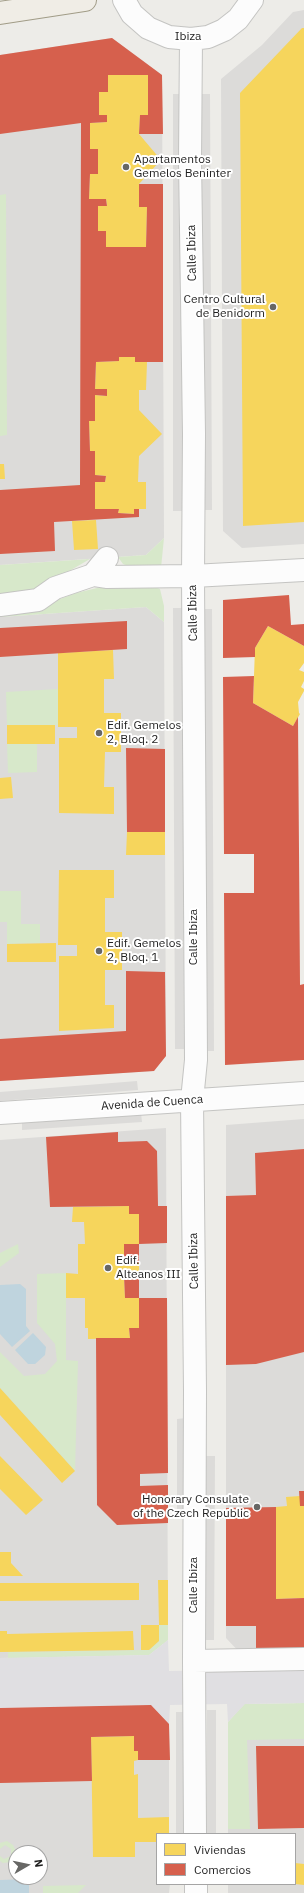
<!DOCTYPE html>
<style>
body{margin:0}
#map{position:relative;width:304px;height:1893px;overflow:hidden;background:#edece8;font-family:"IBM Plex Sans",sans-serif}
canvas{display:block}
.legend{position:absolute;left:156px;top:1833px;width:140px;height:52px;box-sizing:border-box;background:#fff;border:1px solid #a5a5a5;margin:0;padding:5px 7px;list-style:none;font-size:12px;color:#1f1f1f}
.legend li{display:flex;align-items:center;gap:8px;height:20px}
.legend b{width:20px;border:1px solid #a5a5a5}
.north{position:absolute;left:8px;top:1845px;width:40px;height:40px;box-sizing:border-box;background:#fff;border:1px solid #a5a5a5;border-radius:50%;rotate:81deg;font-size:11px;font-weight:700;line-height:16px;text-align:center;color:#1f1f1f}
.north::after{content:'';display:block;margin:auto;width:14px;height:18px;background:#676765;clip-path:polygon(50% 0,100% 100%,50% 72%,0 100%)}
</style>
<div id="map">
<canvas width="304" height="1893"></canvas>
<ul class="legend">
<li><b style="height:11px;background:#f6d55c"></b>Viviendas</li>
<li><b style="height:11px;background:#d6604d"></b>Comercios</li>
</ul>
<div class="north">N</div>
</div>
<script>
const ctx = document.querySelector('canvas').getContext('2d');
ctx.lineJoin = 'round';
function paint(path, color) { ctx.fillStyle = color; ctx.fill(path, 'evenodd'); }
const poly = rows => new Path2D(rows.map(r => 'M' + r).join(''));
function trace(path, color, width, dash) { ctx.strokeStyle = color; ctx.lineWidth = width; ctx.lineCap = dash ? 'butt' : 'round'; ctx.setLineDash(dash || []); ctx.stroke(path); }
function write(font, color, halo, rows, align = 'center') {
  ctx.font = font + ' "IBM Plex Sans",sans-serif'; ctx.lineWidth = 4; ctx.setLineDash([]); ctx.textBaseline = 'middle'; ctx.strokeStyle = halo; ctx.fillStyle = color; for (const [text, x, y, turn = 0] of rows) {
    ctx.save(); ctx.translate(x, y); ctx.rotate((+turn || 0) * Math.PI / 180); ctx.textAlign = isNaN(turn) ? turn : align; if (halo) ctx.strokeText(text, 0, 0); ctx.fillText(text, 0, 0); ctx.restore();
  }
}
paint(poly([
 [304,10,304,544,242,548,223,531,221,79,262,45,293,12],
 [112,38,162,75,164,538,146,555,0,565,0,55],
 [173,94,182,94,182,511,173,511],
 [201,94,210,94,212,510,203,510],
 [146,607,164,622,166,1056,154,1071,0,1081,0,617],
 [173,608,182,608,184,1049,175,1049],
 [203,609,212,609,214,1051,205,1051],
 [137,1081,138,1090,0,1101,0,1092],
 [141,1113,142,1122,22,1130,22,1121],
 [304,1119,304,1654,242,1655,226,1638,226,1125],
 [166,1128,168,1640,149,1655,0,1658,0,1140],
 [186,1418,186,1514,177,1514,177,1419],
 [206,1456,215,1456,214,1640,205,1640],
 [304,1703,304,1893,228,1893,228,1884,295,1884,295,1834,228,1834,228,1722],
 [151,1705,169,1724,169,1834,157,1834,157,1884,170,1884,169,1893,0,1893,0,1708],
 [16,1853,40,1853,40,1877,16,1877],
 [207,1710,216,1710,216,1834,207,1834],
 [176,1712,184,1712,185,1834,176,1834]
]), '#dcdbd9');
paint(poly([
 [6,194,7,435,0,436,0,195],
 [164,538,161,568,128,566,123,564,118,557,146,555],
 [90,559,57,578,34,594,0,599,0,565],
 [120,587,155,587,160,589,164,606,164,622,146,607,0,617,0,613,3,613,43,611,52,602,76,593,97,588],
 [58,689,58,725,7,725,6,692],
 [7,744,37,744,37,772,8,773],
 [0,891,21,891,21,924,40,924,40,943,7,944,7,922,0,922],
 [18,1244,19,1253,0,1267,0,1253],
 [66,1273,66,1360,78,1361,75,1471,0,1388,0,1352,24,1376,45,1374,57,1361,55,1344,37,1323,37,1274],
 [159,1625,168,1625,168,1640,149,1655,8,1658,8,1652,149,1650,159,1641],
 [304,1703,304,1739,247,1740,250,1829,228,1829,228,1722,244,1704],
 [7,1841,13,1845,16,1851,15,1857,10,1862,3,1863,0,1861,0,1856,4,1859,11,1856,11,1849,5,1845,0,1849,0,1843],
 [86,1885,78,1893,43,1893,43,1886]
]), '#d7e8ca');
paint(poly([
 [168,1640,169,1671,304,1669,304,1703,245,1704,228,1722,227,1704,170,1705,169,1724,151,1705,0,1708,0,1658,149,1655]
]), '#e0dfe2');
paint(poly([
 [20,1284,26,1289,26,1326,30,1331,12,1347,0,1334,0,1285],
 [33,1333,46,1347,45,1355,35,1364,28,1364,15,1350],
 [29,1879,29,1893,0,1893,0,1880]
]), '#bfd4de');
paint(poly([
 [302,28,304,28,304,522,243,526,240,93],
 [108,75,148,75,148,115,140,115,139,134,161,160,139,184,139,207,147,207,146,247,106,247,106,231,98,231,98,206,107,206,106,199,89,199,90,174,98,174,98,149,90,149,90,123,107,122,107,115,99,115,99,92,108,92],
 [119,357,135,357,135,362,147,362,146,390,139,390,139,410,162,434,139,456,138,482,146,482,146,509,134,509,134,514,118,513,119,509,95,509,95,482,105,482,106,476,95,475,95,451,90,451,89,421,95,421,95,395,107,396,107,389,95,389,96,362,119,361],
 [0,464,4,464,5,479,0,479],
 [96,520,98,549,74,550,72,521],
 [268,626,304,646,304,663,299,670,304,672,304,681,301,687,304,689,304,691,298,702,299,713,300,714,293,726,253,703,255,648],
 [113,650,114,679,104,679,104,713,121,713,121,752,105,752,104,787,114,787,114,814,59,813,59,738,77,738,77,727,58,727,58,653],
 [7,725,55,725,55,744,7,744],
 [11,777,13,798,0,799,0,778],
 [127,832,165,832,165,855,126,855],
 [59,870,114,870,114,898,105,898,105,932,122,932,122,970,105,970,105,1005,114,1005,114,1028,59,1031,59,956,77,956,77,945,58,945],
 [56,943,56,962,7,962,7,944],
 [129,1206,129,1214,139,1214,139,1244,124,1244,124,1263,139,1263,139,1276,124,1276,125,1298,139,1298,139,1328,129,1328,130,1338,88,1339,88,1328,85,1328,85,1298,66,1298,66,1273,78,1274,78,1244,85,1244,84,1222,72,1222,73,1207],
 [0,1388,75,1471,62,1483,0,1415],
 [0,1456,43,1500,26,1515,0,1489],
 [300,1496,300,1506,304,1506,304,1598,276,1599,276,1507,287,1506,286,1497],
 [0,1552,11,1552,11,1563,23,1576,0,1576],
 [158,1580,168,1580,168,1625,159,1625],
 [0,1583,139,1583,139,1600,0,1601],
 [141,1625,159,1625,159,1641,149,1650,141,1650],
 [0,1631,7,1631,7,1634,133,1631,134,1650,0,1652],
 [134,1736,134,1751,138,1751,138,1760,134,1761,134,1775,138,1774,138,1818,169,1817,169,1834,157,1834,157,1842,135,1842,135,1857,93,1857,91,1737],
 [295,1863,304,1864,304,1885,295,1884]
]), '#f6d55c');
paint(poly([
 [112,38,162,75,163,134,139,134,140,115,148,115,148,75,108,75,108,92,99,92,99,115,107,115,107,122,90,123,90,149,98,149,98,174,90,174,89,199,106,199,107,206,98,206,98,231,106,231,106,247,146,247,147,207,139,207,139,184,163,184,163,362,135,362,135,357,119,357,119,361,96,362,95,389,107,389,107,396,95,395,95,421,89,421,90,451,95,451,95,475,106,476,105,482,95,482,95,509,119,509,118,513,134,514,134,509,139,509,139,517,54,522,55,551,0,554,0,490,80,485,81,123,0,134,0,55],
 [289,595,291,625,304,624,304,646,268,626,255,648,255,657,223,658,223,600],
 [127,621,127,649,0,657,0,628],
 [254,676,253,703,293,726,298,717,300,985,304,984,304,1060,225,1065,224,893,254,893,254,854,224,854,223,677],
 [126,748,165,749,165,832,127,832],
 [126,971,165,972,166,1056,154,1071,0,1081,0,1039,126,1031],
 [118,1132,118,1142,147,1141,157,1151,158,1206,167,1206,167,1243,139,1244,139,1214,129,1214,129,1206,50,1207,46,1137],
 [304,1149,304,1352,256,1364,226,1365,226,1196,256,1195,255,1153],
 [124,1244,139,1244,139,1263,124,1263],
 [124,1276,139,1276,139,1298,125,1298],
 [139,1298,167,1298,168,1473,140,1474,140,1486,168,1485,168,1523,117,1525,97,1505,96,1338,130,1338,129,1328,139,1328],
 [299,1491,304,1491,304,1506,300,1506],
 [276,1507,276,1599,304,1598,304,1654,256,1654,256,1626,226,1626,226,1508],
 [151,1705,169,1724,170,1760,138,1760,138,1751,134,1751,134,1736,91,1737,92,1781,0,1783,0,1708],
 [256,1746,304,1746,304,1828,258,1829]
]), '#d6604d');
const minor = poly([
 [124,0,132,14,148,28,169,37,191,39,208,37,224,30,238,19,252,0],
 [191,39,190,160,194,434,193,576,196,1060,192,1100,195,1391,194,1661,195,1834],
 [93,575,107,558],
 [0,605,38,600,55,588,93,575,106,577,193,576,304,570],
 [0,1113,304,1093],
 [194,1661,304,1659],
 [196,1884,196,1893]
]);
const major = poly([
 [0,13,85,0]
]);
trace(minor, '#c4c4c2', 24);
trace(major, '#a19c87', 24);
trace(minor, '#fcfcfc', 22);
trace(major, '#f0ede6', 22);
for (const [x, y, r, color] of [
 [126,167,4,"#676765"],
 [273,307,4,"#676765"],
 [99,733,4,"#676765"],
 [99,951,4,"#676765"],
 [108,1268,4,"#676765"],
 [257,1507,4,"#676765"]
]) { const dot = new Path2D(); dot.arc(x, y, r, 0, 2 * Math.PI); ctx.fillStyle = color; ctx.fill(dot); trace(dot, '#fff', 1.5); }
write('12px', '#1f1f1f', '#fff', [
 ["Ibiza",188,37],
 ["Calle Ibiza",192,253,-91],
 ["Calle Ibiza",193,613,-91],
 ["Calle Ibiza",194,937,-90],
 ["Avenida de Cuenca",152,1103,-4],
 ["Calle Ibiza",194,1261,-91],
 ["Calle Ibiza",194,1585,-90]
]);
write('12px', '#1f1f1f', '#fff', [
 ["Apartamentos",134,160],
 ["Gemelos Beninter",134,174],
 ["Centro Cultural",265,300,"right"],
 ["de Benidorm",265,314,"right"],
 ["Edif. Gemelos",107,726],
 ["2, Bloq. 2",107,740],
 ["Edif. Gemelos",107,944],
 ["2, Bloq. 1",107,958],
 ["Edif.",116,1261],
 ["Alteanos III",116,1275],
 ["Honorary Consulate",249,1500,"right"],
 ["of the Czech Republic",249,1514,"right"]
], 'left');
</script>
